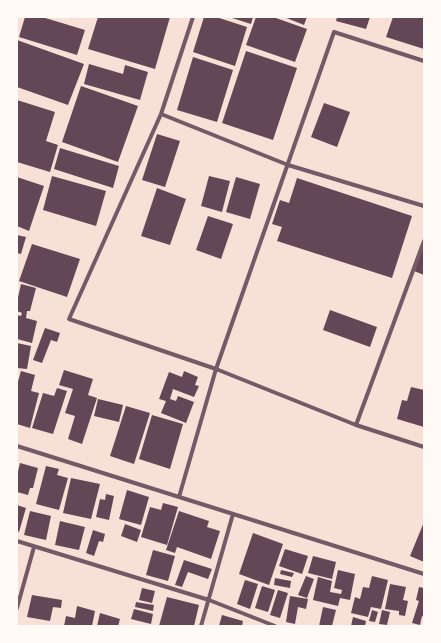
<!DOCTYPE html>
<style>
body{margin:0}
#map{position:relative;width:441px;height:643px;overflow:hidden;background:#f7e1d7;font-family:"Open Sans",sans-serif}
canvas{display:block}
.frame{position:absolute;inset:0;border:18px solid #fffaf5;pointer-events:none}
</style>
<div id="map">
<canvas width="441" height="643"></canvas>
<div class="frame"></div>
</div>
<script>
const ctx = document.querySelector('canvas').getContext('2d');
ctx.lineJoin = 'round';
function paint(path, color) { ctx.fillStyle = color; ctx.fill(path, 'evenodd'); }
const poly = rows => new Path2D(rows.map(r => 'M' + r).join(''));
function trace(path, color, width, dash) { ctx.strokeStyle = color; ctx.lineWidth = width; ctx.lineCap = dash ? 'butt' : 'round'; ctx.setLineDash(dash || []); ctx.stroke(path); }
paint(poly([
 [25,17,42,17,85,30,77,55,19,37],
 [98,17,170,17,155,69,88,49],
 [204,17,216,17,247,27,235,66,193,52],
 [229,17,253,17,251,24],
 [256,17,273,17,307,29,295,62,246,45],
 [284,17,307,17,304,25],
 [337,17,370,17,366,29,336,21],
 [393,17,424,17,424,49,386,37],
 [17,40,84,64,68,105,17,87],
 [246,51,297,68,273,140,222,123],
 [193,57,233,70,217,122,177,110],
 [89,64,123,74,125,65,148,72,140,100,84,84],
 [81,86,138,106,118,162,62,142],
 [17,100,55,112,46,141,58,145,50,172,17,162],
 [324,103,350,112,337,147,311,137],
 [157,134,180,141,165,187,142,180],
 [60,148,119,166,113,188,54,169],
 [52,176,106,191,96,226,43,210],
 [209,176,230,181,222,212,201,206],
 [17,177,44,186,29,231,17,226],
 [236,177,260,184,250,219,226,212],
 [297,178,412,216,392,278,277,241,282,227,272,224,280,200,289,203],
 [157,188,186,199,170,245,141,236],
 [208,216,233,224,221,259,196,250],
 [17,235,26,237,21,254,17,253],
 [424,243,424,275,414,271],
 [32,244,80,259,67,297,19,281],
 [21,284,36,288,30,311,27,311,26,318,37,321,32,343,17,339,17,315,21,316,22,313,17,311,17,302],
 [330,310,377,327,370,347,323,330],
 [45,328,60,333,57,342,51,340,42,363,33,360],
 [17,343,31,346,27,369,17,368],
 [64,370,93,379,88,395,97,398,82,444,68,439,75,416,65,413,73,389,59,385],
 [21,371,35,375,31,391,39,393,30,428,17,424,17,385],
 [184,371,198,377,195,385,199,386,194,397,173,389,170,399,176,401,178,396,194,402,186,423,161,413,166,401,159,399,169,372,182,377],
 [411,387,424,390,424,427,397,419,402,400,407,401],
 [57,388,67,391,53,434,32,428,43,393,54,396],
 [98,399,123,405,119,422,94,416],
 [126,406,150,413,134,464,110,456],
 [152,415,183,424,170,469,139,459],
 [20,463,38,468,33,488,30,488,28,495,17,492,17,475],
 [46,466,59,469,57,475,68,478,59,510,36,504],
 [71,478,100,484,91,519,63,513],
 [127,490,149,497,141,525,119,519],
 [106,494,114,496,109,520,96,517,100,499,105,500],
 [163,503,178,507,167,545,141,537,150,507,161,510],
 [17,505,26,508,19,532,17,531],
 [30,511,51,516,46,540,24,535],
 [179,511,209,521,207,527,220,531,211,559,177,547,175,553,166,550],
 [60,521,85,527,79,550,55,545],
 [424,522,424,562,410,556],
 [125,524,141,530,137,542,121,536],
 [93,530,105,534,103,542,99,541,94,556,86,553],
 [253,533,283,544,269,585,239,574],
 [285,549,308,556,302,574,279,566],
 [153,550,175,556,168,581,146,575],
 [313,556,336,562,332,579,308,573],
 [184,560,212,569,208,579,188,572,182,587,175,585],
 [281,570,294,573,292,577,280,574],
 [338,570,355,574,350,600,340,598,338,606,313,600,318,577,332,581,330,592,341,594,342,590,334,588],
 [306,576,314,579,307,598,298,595],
 [372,576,388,580,381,609,371,607,368,617,351,613,355,597,360,599,363,587,369,588],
 [275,578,291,581,290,588,274,585],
 [245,580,258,584,250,609,237,604],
 [390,584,406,587,403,600,408,601,405,616,399,615,399,611,385,609],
 [262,586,275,590,268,612,255,608],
 [419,587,424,588,424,617,422,616,420,625,412,623,419,601,416,600],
 [142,588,155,591,152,603,139,600],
 [278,590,288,593,280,618,270,615],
 [32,595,62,600,61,608,53,607,50,621,27,617],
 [290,596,308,599,306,609,298,607,295,624,286,622],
 [167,597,199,605,194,626,159,626],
 [136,602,154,605,153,611,135,607],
 [77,606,95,611,92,626,64,626,66,616,75,618],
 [323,607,336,610,332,626,319,626],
 [134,609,153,614,151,624,131,619],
 [372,610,378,612,375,622,369,621],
 [382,610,390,612,387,625,379,624],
 [100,613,120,619,118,626,97,626],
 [222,615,243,621,242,626,219,626],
 [353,617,366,621,365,626,351,626]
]), '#644757');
trace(poly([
 [193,17,161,114,69,319,216,369,356,425],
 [161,114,288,165,424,206],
 [424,241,356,425,424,447],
 [17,446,424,574],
 [179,497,216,369,334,32,424,61],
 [17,541,209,600,275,626],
 [17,608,34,547],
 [201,626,233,514]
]), '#755966', 4);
</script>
